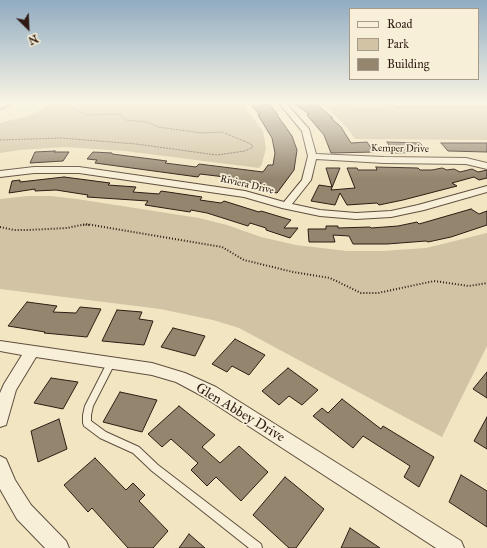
<!DOCTYPE html>
<style>
body{margin:0}
#map{position:relative;width:487px;height:548px;overflow:hidden;background:#f2e6c2;font-family:"IM FELL Great Primer",serif}
canvas{display:block}
.legend{position:absolute;left:349px;top:8px;width:130px;height:72px;box-sizing:border-box;background:#f7efd7;border:1px solid #a79a89;margin:0;padding:5px 7px;list-style:none;font-size:12px;color:#2f1b13}
.legend li{display:flex;align-items:center;gap:8px;height:20px}
.legend b{width:20px;border:1px solid #a79a89}
.north{position:absolute;left:8px;top:8px;width:40px;height:40px;-webkit-text-stroke:3px #f7efd7;paint-order:stroke;rotate:156deg;font-size:11px;font-weight:700;line-height:16px;text-align:center;color:#2f1b13}
.north::after{content:'';display:block;margin:auto;width:14px;height:18px;background:#2f1b13;clip-path:polygon(50% 0,100% 100%,50% 72%,0 100%)}
</style>
<div id="map">
<canvas width="487" height="548"></canvas>
<ul class="legend">
<li><b style="height:5px;background:#f7efd7"></b>Road</li>
<li><b style="height:11px;background:#d1c3a4"></b>Park</li>
<li><b style="height:11px;background:#94856e"></b>Building</li>
</ul>
<div class="north">N</div>
</div>
<script>
const ctx = document.querySelector('canvas').getContext('2d');
ctx.lineJoin = 'round';
function paint(path, color) { ctx.fillStyle = color; ctx.fill(path, 'evenodd'); }
const poly = rows => new Path2D(rows.map(r => 'M' + r).join(''));
function trace(path, color, width, dash) { ctx.strokeStyle = color; ctx.lineWidth = width; ctx.lineCap = dash ? 'butt' : 'round'; ctx.setLineDash(dash || []); ctx.stroke(path); }
function write(font, color, halo, rows, align = 'center') {
  ctx.font = font + ' "IM FELL Great Primer",serif'; ctx.lineWidth = 3.5; ctx.setLineDash([]); ctx.textBaseline = 'middle'; ctx.strokeStyle = halo; ctx.fillStyle = color; for (const [text, x, y, turn = 0] of rows) {
    ctx.save(); ctx.translate(x, y); ctx.rotate((+turn || 0) * Math.PI / 180); ctx.textAlign = isNaN(turn) ? turn : align; if (halo) ctx.strokeText(text, 0, 0); ctx.fillText(text, 0, 0); ctx.restore();
  }
}
paint(poly([
 [50,102,208,102,243,105,263,131,266,148,262,164,259,168,125,151,64,147,20,150,0,153,0,123,28,116,42,109],
 [386,102,393,102,396,106,487,106,487,140,355,139,348,129,325,105,388,106],
 [28,196,51,196,77,199,199,218,227,225,261,237,296,245,347,251,382,251,426,248,487,233,487,346,442,437,239,328,213,320,160,309,0,289,0,199]
]), '#d1c3a4');
const building = poly([
 [292,102,314,102,333,118,331,118,341,127,351,143,367,142,374,152,331,153,324,135,307,115,309,114,292,102],
 [269,104,278,115,277,115,292,136,297,150,294,170,277,193,256,189,261,183,223,180,225,177,200,174,198,177,95,163,97,160,87,159,93,152,112,153,112,154,167,161,165,163,196,167,199,164,263,172,268,165,273,165,275,153,272,138,258,115,260,115,252,106,269,104],
 [387,142,420,143,427,152,394,153,387,142],
 [441,143,487,143,487,152,448,151,441,143],
 [55,151,54,152,69,152,63,161,30,163,35,152,55,151],
 [376,167,418,168,420,170,432,170,442,168,447,170,454,169,460,172,472,169,478,172,487,170,487,178,479,180,474,177,452,183,457,186,403,200,379,205,377,203,347,205,340,193,335,205,311,201,319,185,332,187,326,168,340,168,331,190,355,188,347,168,357,168,358,170,377,170,376,167],
 [64,177,110,183,108,185,136,187,133,192,159,194,161,191,202,197,200,200,221,203,224,201,259,212,261,211,291,220,284,228,298,228,290,238,266,230,266,228,250,223,248,226,207,213,191,210,190,212,145,205,148,201,87,197,88,195,56,190,35,191,35,189,9,193,12,181,20,180,20,182,64,177],
 [471,209,479,214,487,211,487,225,451,237,428,242,426,241,387,244,353,244,349,236,333,235,335,242,309,242,308,229,326,229,326,226,338,226,338,228,370,227,371,228,398,226,417,222,419,224,471,209],
 [27,302,57,306,53,312,76,313,80,307,101,309,87,337,44,333,45,332,8,326,27,302],
 [117,310,142,312,139,319,153,321,144,345,102,341,117,310],
 [173,328,205,336,195,356,161,347,173,328],
 [235,339,265,355,249,375,232,366,227,372,212,364,235,339],
 [288,368,318,390,302,405,289,396,279,405,262,391,288,368],
 [487,372,487,398,473,389,487,372],
 [51,378,78,382,63,409,34,403,51,378],
 [120,392,157,400,142,432,103,422,120,392],
 [342,399,381,429,383,426,434,457,419,487,404,477,410,466,363,436,353,448,313,416,322,408,328,413,342,399],
 [179,406,215,435,202,447,220,463,239,446,268,472,241,501,216,477,207,486,191,470,198,463,171,439,162,447,148,434,179,406],
 [487,417,487,449,474,441,487,417],
 [59,419,67,449,38,462,31,431,59,419],
 [95,458,126,490,133,483,145,495,139,501,168,531,153,548,128,548,92,508,88,512,64,485,95,458],
 [461,475,487,491,487,527,449,502,461,475],
 [285,477,324,509,296,548,289,548,253,515,285,477],
 [350,528,380,548,341,548,350,528],
 [189,534,205,548,179,548,189,534]
]);
paint(building, '#94856e');
trace(building, '#2f1b13', 1);
const service = poly([
 [111,360,114,361,115,363,93,406,91,415,91,421,106,432,139,447,158,465,261,544,262,548,249,548,152,471,133,453,100,438,84,426,83,423,83,415,85,406,108,361,111,360]
]);
const minor = poly([
 [6,102,14,102,0,109,0,104,6,102],
 [278,102,285,102,309,129,316,154,384,157,466,158,487,163,487,169,466,164,384,163,316,159,311,180,292,204,320,210,356,213,391,211,418,205,487,186,487,192,424,210,391,217,356,219,320,216,282,208,244,197,79,173,34,173,0,177,0,171,34,167,79,167,245,191,284,202,302,180,308,156,302,131,278,102],
 [0,341,152,363,185,373,216,387,461,541,464,548,436,548,204,397,176,382,152,375,36,357,16,390,6,425,0,427,0,393,4,384,22,355,0,351,0,341],
 [0,456,6,459,15,480,31,505,66,541,69,548,45,548,17,519,0,489,0,456]
]);
trace(service, '#604e3f', 2);
trace(minor, '#604e3f', 2);
trace(poly([
 [389,102,396,107,487,107],
 [0,140,61,138,136,144,217,155,245,151,253,147,251,144,222,132,202,133,158,127,147,122,125,120,121,115,116,114,88,115,68,106,64,102]
]), '#2f1b13', 1, [0.5, 1]);
trace(poly([
 [83,225,89,225]
]), '#2f1b13', 1.5, [1, 1.5]);
trace(poly([
 [0,227,14,230,28,230,67,228,86,224,222,247,244,260,293,272,330,278,361,293,378,293,434,281,469,286,487,283]
]), '#2f1b13', 2, [1, 2]);
paint(service, '#f7efd7');
paint(minor, '#f7efd7');
const sky = ctx.createLinearGradient(0, 0, 0, 179);
sky.addColorStop(0, '#91acc1');
sky.addColorStop(0.57, '#f9f4e4');
sky.addColorStop(1, '#f9f4e400');
ctx.fillStyle = sky;
ctx.fillRect(0, 0, 487, 179);
write('10px', '#2f1b13', '#f7efd7', [
 ["Kemper Drive",400,149,1],
 ["Riviera Drive",247,185,13]
]);
write('14px', '#2f1b13', '#f7efd7', [
 ["Glen Abbey Drive",240,413,31]
]);
</script>
